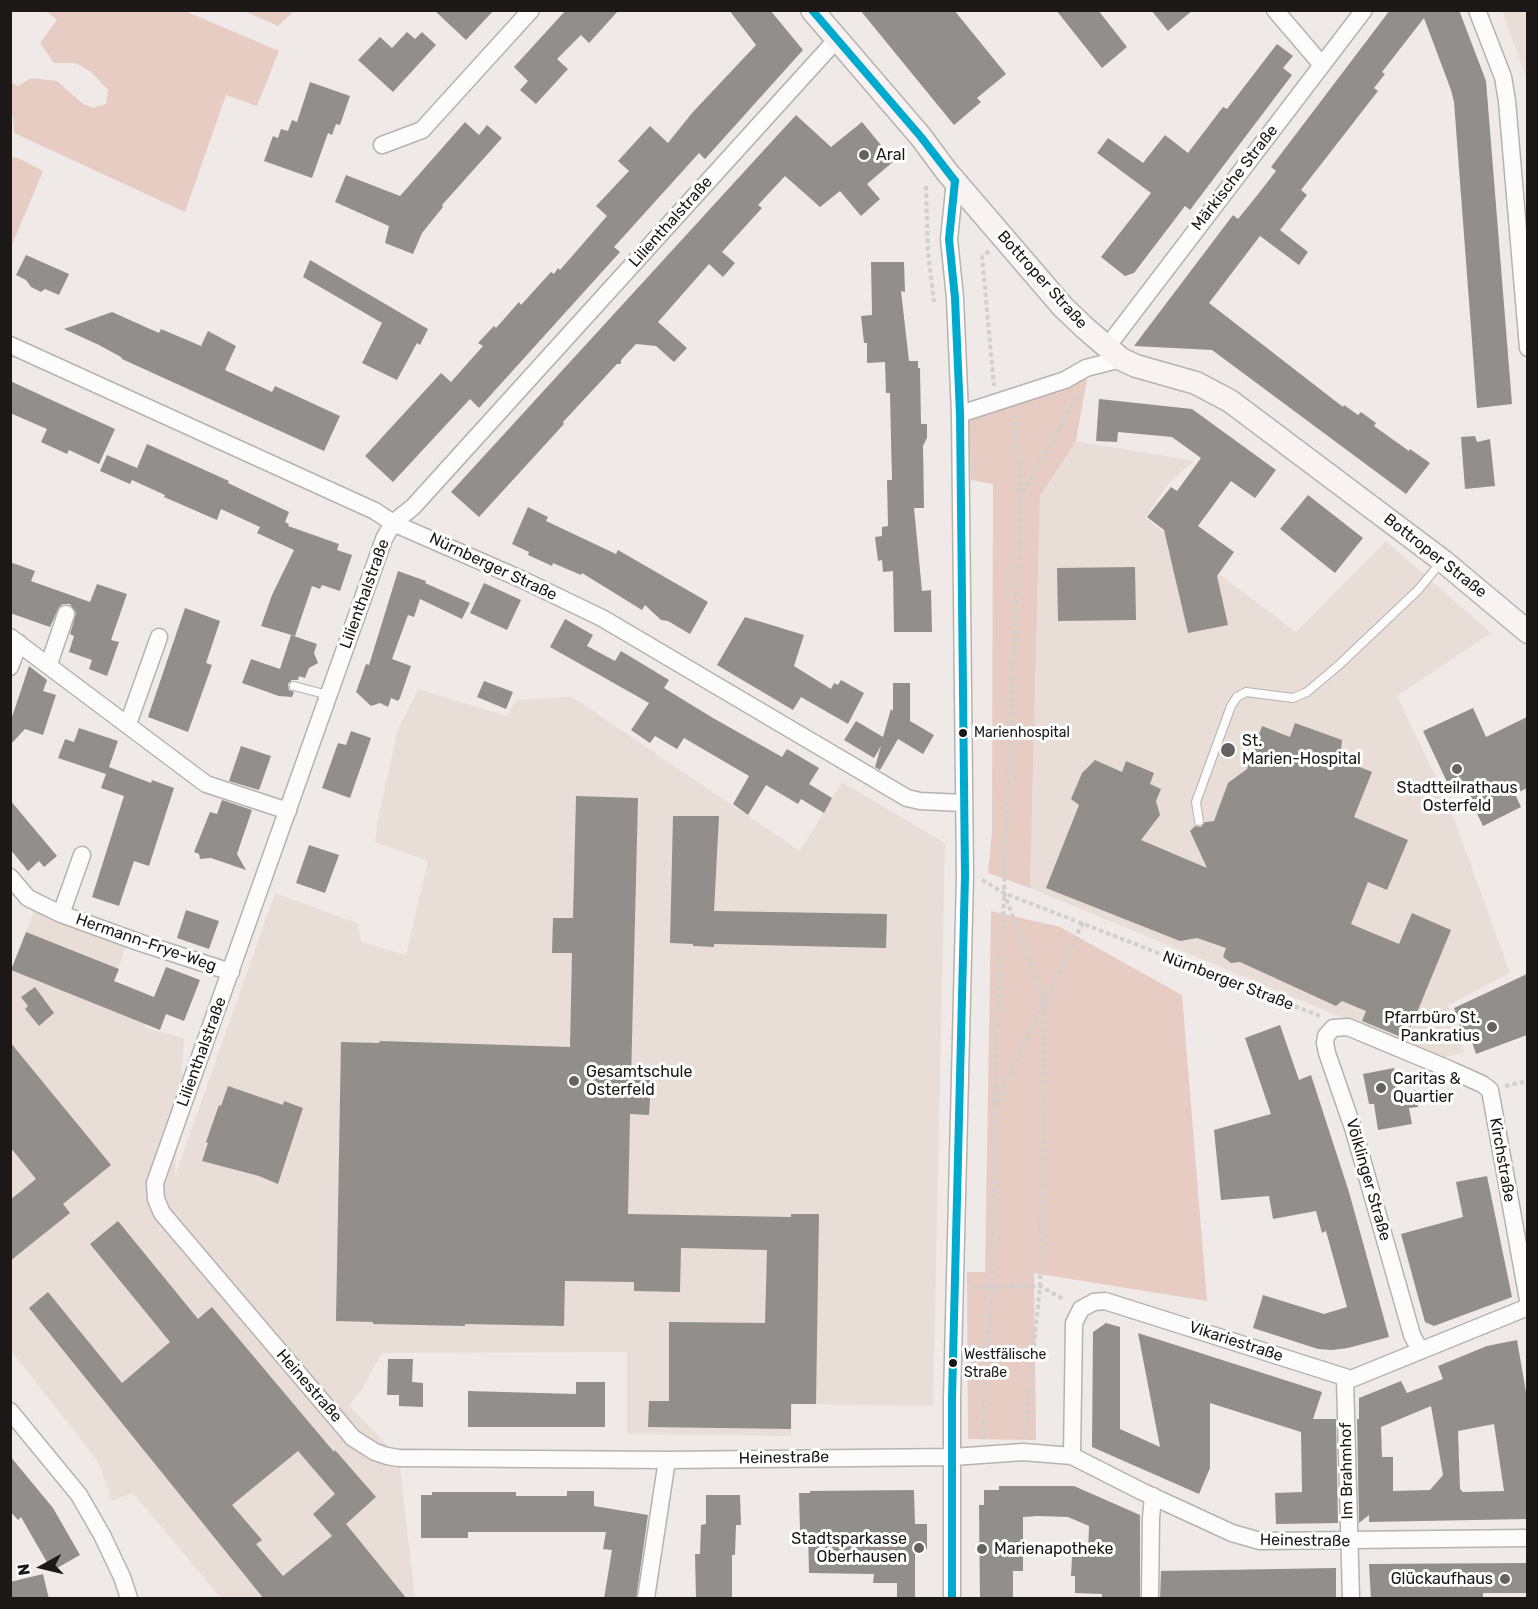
<!DOCTYPE html>
<meta charset="utf-8">
<style>
body{margin:0}
#map{position:relative;width:1538px;height:1609px;overflow:hidden;background:#efeae8;font-family:Rubik,sans-serif}
canvas{display:block}
.frame{position:absolute;inset:0;border:12px solid #1b1817;pointer-events:none}
.north{position:absolute;left:12px;top:1537px;width:60px;height:60px;-webkit-text-stroke:4px #fff;paint-order:stroke;rotate:262deg;font-size:16px;font-weight:700;line-height:24px;text-align:center;color:#1b1817}
.north::after{content:'';display:block;margin:auto;width:21px;height:27px;background:#1b1817;clip-path:polygon(50% 0,100% 100%,50% 72%,0 100%)}
</style>
<div id="map">
<canvas width="1538" height="1609"></canvas>
<div class="frame"></div>
<div class="north">N</div>
</div>
<script>
const ctx = document.querySelector('canvas').getContext('2d');
ctx.lineJoin = 'round';
function paint(path, color) { ctx.fillStyle = color; ctx.fill(path, 'evenodd'); }
const poly = rows => new Path2D(rows.map(r => 'M' + r).join(''));
function trace(path, color, width, dash) { ctx.strokeStyle = color; ctx.lineWidth = width; ctx.lineCap = dash ? 'butt' : 'round'; ctx.setLineDash(dash || []); ctx.stroke(path); }
function write(font, color, halo, rows, align = 'center') {
  ctx.font = font + ' Rubik,sans-serif'; ctx.lineWidth = 6; ctx.setLineDash([]); ctx.textBaseline = 'middle'; ctx.strokeStyle = halo; ctx.fillStyle = color; for (const [text, x, y, turn = 0] of rows) {
    ctx.save(); ctx.translate(x, y); ctx.rotate((+turn || 0) * Math.PI / 180); ctx.textAlign = isNaN(turn) ? turn : align; if (halo) ctx.strokeText(text, 0, 0); ctx.fillText(text, 0, 0); ctx.restore();
  }
}
paint(poly([
 [1502,11,1527,11,1527,80],
 [1076,441,1194,461,1168,484,1145,518,1296,632,1386,541,1491,633,1397,696,1449,805,1510,973,1448,1005,1464,1053,1440,1058,1030,888,1040,494],
 [418,689,507,716,516,700,572,697,800,851,842,782,945,843,933,1406,792,1404,791,1436,627,1434,627,1352,382,1353,361,1391,349,1405,399,1458,415,1598,221,1598,133,1493,112,1501,98,1461,11,1351,11,972,34,911,126,946,113,983,151,998,145,1028,184,1038,175,1176,275,893,357,923,361,942,406,955,428,861,375,842,378,818,398,729]
]), '#e9ddd8');
paint(poly([
 [46,11,185,11,279,51,257,106,226,95,185,212,14,133,13,117,11,115,11,82,18,86,31,78,57,81,82,103,93,108,106,104,108,90,91,72,76,63,54,63,40,43,57,20],
 [244,11,294,11,278,26],
 [16,157,43,171,11,247,11,158],
 [1087,379,1076,441,1040,495,1030,888,988,873,992,832,993,484,971,480,969,415],
 [991,911,1060,927,1182,995,1207,1301,1034,1273,1036,1440,968,1439,967,1272,985,1272]
]), '#e6ccc2');
paint(poly([
 [434,10,494,10,466,40],
 [566,10,619,10,589,43,581,35,557,59,568,69,536,104,520,90,528,81,514,67],
 [729,10,770,10,803,50,705,159,699,153,614,247,620,252,479,408,470,399,393,482,365,456,441,373,451,382,483,346,478,343,494,326,496,328,519,302,521,305,551,272,554,274,558,268,560,270,607,216,596,206,629,171,618,161,650,126,668,143,692,113,756,45],
 [860,10,954,10,1006,74,977,98,981,102,954,125],
 [1056,10,1098,10,1127,47,1102,68],
 [1151,10,1193,10,1168,31],
 [1390,10,1459,10,1486,81,1512,404,1477,408,1454,102,1451,90,1424,18,1382,72,1385,74,1374,88,1378,91,1301,190,1307,195,1280,230,1308,252,1299,265,1260,236,1209,303,1343,407,1344,405,1358,415,1361,412,1376,423,1374,426,1409,451,1410,449,1430,463,1406,494,1212,350,1134,346,1233,215,1238,219,1259,193,1276,171,1271,167],
 [407,32,415,39,422,32,436,45,393,92,358,60,380,37,392,48],
 [1277,44,1293,56,1283,68,1292,75,1190,210,1185,206,1134,273,1125,276,1101,257,1151,193,1097,153,1108,138,1143,163,1165,135,1188,153,1223,107,1227,109],
 [310,82,350,96,340,125,336,124,332,135,328,133,312,178,264,161,273,136,278,138,281,129,288,131,292,120,297,122],
 [796,115,831,147,862,122,894,161,867,184,880,199,861,216,840,191,820,207,785,176,758,205,762,208,722,252,735,263,723,277,709,264,658,322,687,348,674,362,656,346,636,344,621,360,621,364,617,364,563,422,564,424,479,517,451,492],
 [465,122,479,135,487,125,502,138,442,205,443,207,422,233,413,254,385,243,389,226,335,202,346,175,400,196],
 [26,255,69,274,59,295,45,289,41,292,31,287,26,280,16,275],
 [310,260,428,329,420,345,417,343,397,380,362,363,382,323,303,277],
 [871,262,904,262,905,292,901,291,909,361,918,361,918,368,920,368,921,424,927,424,927,438,923,446,924,508,914,508,922,591,931,590,932,632,894,632,893,571,883,572,882,560,878,561,875,537,882,536,882,527,888,526,887,480,892,480,891,439,890,393,886,393,885,362,867,363,867,343,864,343,861,316,872,315],
 [112,312,159,333,161,329,201,346,208,331,236,346,225,370,272,392,275,386,340,416,324,451,122,359,121,357,99,345,64,329],
 [10,381,115,429,99,464,69,450,67,454,41,442,47,429,10,413],
 [1099,399,1192,409,1276,470,1255,498,1231,481,1198,526,1234,552,1217,576,1228,625,1188,633,1164,530,1147,517,1171,487,1177,491,1201,458,1172,437,1118,432,1117,442,1096,441],
 [1475,436,1477,442,1490,439,1495,486,1465,489,1461,437],
 [147,444,229,481,228,483,289,512,285,522,289,524,288,526,339,544,337,550,352,555,340,591,322,585,320,589,312,586,295,636,261,626,272,595,294,550,257,533,260,527,221,509,217,520,164,497,165,495,132,480,130,484,100,471,107,455,137,468],
 [1308,495,1363,538,1335,573,1280,529],
 [528,507,548,517,546,521,616,554,618,550,708,602,690,634,668,621,661,620,645,605,642,610,582,573,581,575,553,563,552,566,528,555,529,552,512,544],
 [10,562,35,571,31,581,90,602,97,584,127,594,111,640,119,642,107,676,89,669,92,660,69,652,74,636,70,634,76,613,70,604,63,604,59,607,50,627,10,613],
 [1135,567,1136,620,1058,621,1057,568],
 [398,571,426,581,425,583,470,603,462,619,420,599,414,617,408,615,392,659,411,666,400,698,398,701,391,698,388,707,380,703,371,706,356,692,366,664,369,665],
 [484,583,521,600,507,630,470,613],
 [185,608,220,621,206,663,212,665,188,732,148,717],
 [745,617,804,635,794,666,831,689,834,683,838,685,841,680,864,693,848,724,801,697,793,710,717,665],
 [565,619,593,635,587,646,615,661,621,651,669,680,664,688,713,718,782,757,787,749,819,768,809,784,832,798,824,813,801,799,798,804,766,785,748,815,733,804,749,776,684,738,677,749,655,736,650,743,631,730,649,703,550,647],
 [291,635,317,644,314,653,318,663,309,668,305,678,299,676,298,680,292,680,288,684,289,690,294,692,292,697,279,696,242,683,251,659,280,669],
 [29,666,47,680,43,691,56,695,43,735,25,729,10,745,10,723],
 [484,681,513,692,506,709,477,697],
 [893,683,910,683,910,721,934,735,923,754,898,739,880,770,875,767,881,746,874,758,844,740,856,721,883,737,891,709,893,711],
 [1473,708,1486,737,1527,717,1527,788,1515,794,1521,807,1483,826,1459,776,1447,782,1423,731],
 [1295,723,1342,740,1340,759,1372,772,1354,817,1408,840,1387,890,1368,882,1351,924,1399,944,1412,913,1451,930,1406,1039,1362,1021,1366,1011,1342,1001,1336,1006,1240,962,1231,963,1223,957,1226,948,1197,938,1180,941,1046,888,1079,805,1071,799,1082,773,1095,760,1122,772,1126,761,1154,773,1150,784,1161,789,1156,801,1160,815,1141,840,1207,868,1190,831,1195,826,1201,827,1205,822,1214,821,1228,783,1247,769,1262,726,1290,737],
 [79,728,118,741,109,767,151,783,152,780,174,788,149,866,134,861,119,906,92,897,124,796,101,788,106,774,58,758,65,739,74,742],
 [351,731,371,738,350,798,322,788,338,743,346,745],
 [241,746,271,756,259,790,229,781],
 [576,796,638,798,631,1080,650,1080,650,1100,649,1115,630,1114,628,1214,791,1217,791,1214,819,1214,816,1404,791,1404,791,1429,648,1427,649,1401,669,1401,669,1322,765,1323,767,1250,681,1248,680,1292,634,1291,634,1282,565,1281,564,1326,465,1324,465,1326,373,1324,373,1322,336,1321,341,1042,379,1043,380,1041,570,1047,572,953,552,953,553,918,573,918],
 [10,800,57,856,44,867,39,861,28,871,10,849],
 [222,800,252,810,237,854,246,870,211,858,200,859,199,854,194,852,210,812,217,814],
 [673,816,719,816,714,911,887,914,886,948,714,944,714,947,693,946,693,944,670,943],
 [309,845,339,855,325,893,296,883],
 [186,910,219,921,209,949,177,938],
 [26,932,119,969,114,981,154,997,166,967,200,980,184,1021,166,1014,160,1030,11,970],
 [1527,974,1527,1035,1476,1054,1471,1039,1465,1042,1454,1008],
 [35,987,54,1013,39,1026,25,1009,28,1006,21,997],
 [1280,1025,1299,1080,1311,1075,1349,1192,1389,1337,1348,1348,1332,1350,1318,1349,1253,1328,1263,1295,1324,1314,1347,1307,1326,1231,1322,1233,1316,1211,1273,1219,1269,1196,1221,1200,1214,1130,1271,1114,1245,1038],
 [10,1042,111,1165,63,1204,70,1213,10,1261,10,1200,36,1179,10,1147],
 [1394,1068,1399,1092,1416,1090,1418,1107,1409,1108,1412,1124,1378,1130,1374,1104,1369,1104,1363,1074],
 [228,1086,283,1105,284,1101,303,1108,278,1184,259,1176,202,1161,208,1143,206,1142,219,1105,221,1106],
 [1487,1176,1512,1297,1434,1326,1425,1322,1401,1234,1463,1217,1456,1182],
 [118,1221,198,1319,212,1307,334,1452,335,1450,376,1497,346,1524,407,1599,264,1599,29,1308,48,1292,122,1383,170,1342,90,1244],
 [298,1451,335,1494,313,1514,332,1536,283,1576,256,1544,262,1540,232,1505],
 [1106,1323,1120,1327,1120,1429,1160,1447,1138,1333,1322,1392,1313,1419,1336,1419,1338,1523,1276,1524,1275,1493,1302,1492,1301,1432,1210,1403,1210,1468,1199,1494,1092,1447,1093,1332],
 [1517,1340,1527,1398,1527,1519,1369,1522,1369,1515,1359,1523,1357,1419,1359,1419,1359,1398,1401,1381,1407,1393,1443,1379,1438,1366,1487,1346],
 [1431,1406,1443,1475,1430,1490,1393,1491,1393,1457,1382,1457,1381,1427],
 [1494,1424,1504,1491,1463,1492,1460,1489,1458,1431],
 [388,1359,413,1359,412,1382,423,1383,423,1407,399,1406,399,1395,387,1395],
 [576,1382,605,1382,605,1427,468,1427,468,1391,576,1394],
 [10,1456,53,1508,80,1555,52,1571,21,1517,18,1520,10,1511],
 [999,1486,1074,1486,1140,1515,1140,1599,1102,1599,1102,1594,1075,1593,1075,1576,1071,1576,1072,1557,1088,1556,1089,1526,1068,1517,1038,1516,1023,1517,1023,1571,1013,1571,1013,1599,980,1599,979,1505,984,1505,984,1490,999,1490],
 [914,1490,915,1524,927,1524,927,1549,915,1549,915,1599,897,1599,897,1583,873,1583,874,1574,809,1573,808,1532,800,1532,799,1493,810,1493,810,1491],
 [567,1491,594,1491,594,1506,648,1515,636,1599,604,1599,612,1550,603,1549,606,1532,468,1532,468,1538,421,1538,421,1495,432,1495,432,1492,516,1492,516,1496,567,1496],
 [706,1495,740,1495,741,1525,736,1525,735,1555,732,1555,732,1599,696,1599,695,1554,700,1554,701,1525,706,1524],
 [1527,1563,1527,1593,1483,1593,1483,1599,1371,1599,1369,1564],
 [1336,1568,1336,1599,1160,1599,1161,1571],
 [43,1574,49,1599,10,1599,10,1582]
]), '#928e8c');
const service = poly([
 [294,686,328,695],
 [1199,821,1196,802,1231,706,1237,697,1246,692,1293,698,1307,692,1339,665,1418,590,1442,561]
]);
const minor = poly([
 [1275,10,1322,65],
 [1477,10,1503,77,1507,101,1528,348],
 [837,39,413,507,393,523,384,539,155,1183,156,1199,162,1213,353,1438,375,1452,387,1456,399,1458,667,1460,953,1457,1023,1452,1072,1456,1141,1491,1232,1533,1260,1541,1528,1538],
 [382,145,422,130,531,10],
 [10,345,375,511,393,523,521,579,602,618,907,798,920,801,963,803],
 [1107,347,1364,10],
 [960,414,1065,380,1086,368,1121,359],
 [10,637,206,784,288,811],
 [49,664,66,614],
 [10,667,19,643],
 [128,724,159,637],
 [10,877,28,898,61,914,141,943,231,972],
 [61,914,82,855],
 [1420,1350,1412,1335,1354,1131,1327,1053,1325,1043,1326,1036,1333,1028,1348,1027,1451,1070,1482,1084,1490,1090,1528,1300],
 [1345,1379,1351,1598],
 [10,1411,79,1495,102,1535,122,1577,129,1598],
 [1072,1456,1074,1323,1081,1309,1094,1302,1105,1301,1351,1379,1528,1307],
 [646,1598,667,1460],
 [952,1598,952,1399,965,876,960,414,955,298,949,239,955,181],
 [1150,1598,1151,1518,1153,1496]
]);
const secondary = poly([
 [812,10,921,137,947,172,1063,307,1085,328,1121,359,1136,366,1196,383,1230,401,1443,561,1528,632]
]);
trace(service, '#b6b2b0', 10);
trace(minor, '#b6b2b0', 19);
trace(secondary, '#b6b2b0', 25);
trace(poly([
 [926,186,928,253,934,302],
 [989,251,982,257,994,386],
 [1015,414,1021,493],
 [982,880,1004,893,1320,1016],
 [1505,1086,1528,1081],
 [994,1103,1004,895],
 [971,1288,1040,1286,1065,1300],
 [1025,1436,1040,1286,1045,1002,1004,893,1021,496,1079,394],
 [983,1439,992,1287,994,1107,1083,922]
]), '#d1d0ce', 4, [4.5, 3]);
trace(service, '#fdfcfc', 8);
trace(minor, '#fdfcfc', 16);
trace(secondary, '#f8f3f2', 22);
trace(poly([
 [812,10,921,137,955,181],
 [952,1598,952,1399,965,876,960,414,955,298,949,239,955,181]
]), '#00a9ce', 8);
for (const [x, y, r, color] of [
 [864,155,6,"#656260"],
 [963,733,5,"#1b1817"],
 [1228,750,8,"#656260"],
 [1457,769,6,"#656260"],
 [1492,1027,6,"#656260"],
 [574,1081,6,"#656260"],
 [1381,1088,6,"#656260"],
 [953,1363,5,"#1b1817"],
 [919,1548,6,"#656260"],
 [982,1549,6,"#656260"],
 [1505,1579,6,"#656260"]
]) { const dot = new Path2D(); dot.arc(x, y, r, 0, 2 * Math.PI); ctx.fillStyle = color; ctx.fill(dot); trace(dot, '#fff', 2); }
write('14px', '#1b1817', '#fff', [
 ["Marienhospital",974,733],
 ["Westfälische",964,1355],
 ["Straße",964,1373]
], 'left');
write('16px', '#1b1817', '#fff', [
 ["Aral",876,155],
 ["St.",1242,741],
 ["Marien-Hospital",1242,759],
 ["Stadtteilrathaus",1457,788,"center"],
 ["Osterfeld",1457,806,"center"],
 ["Pfarrbüro St.",1480,1018,"right"],
 ["Pankratius",1480,1036,"right"],
 ["Gesamtschule",586,1072],
 ["Osterfeld",586,1090],
 ["Caritas &",1393,1079],
 ["Quartier",1393,1097],
 ["Stadtsparkasse",907,1539,"right"],
 ["Oberhausen",907,1557,"right"],
 ["Marienapotheke",994,1549],
 ["Glückaufhaus",1493,1579,"right"]
], 'left');
write('16px', '#1b1817', '#fff', [
 ["Märkische Straße",1235,178,-52],
 ["Lilienthalstraße",671,222,-48],
 ["Bottroper Straße",1042,280,48],
 ["Bottroper Straße",1435,556,38],
 ["Nürnberger Straße",493,567,25],
 ["Lilienthalstraße",365,594,-70],
 ["Hermann-Frye-Weg",146,943,19],
 ["Nürnberger Straße",1228,981,21],
 ["Lilienthalstraße",202,1052,-70],
 ["Kirchstraße",1502,1160,80],
 ["Völklinger Straße",1368,1180,74],
 ["Vikariestraße",1236,1342,18],
 ["Heinestraße",309,1386,49],
 ["Heinestraße",784,1458,-1],
 ["Im Brahmhof",1347,1471,-91],
 ["Heinestraße",1305,1541,1]
]);
</script>
